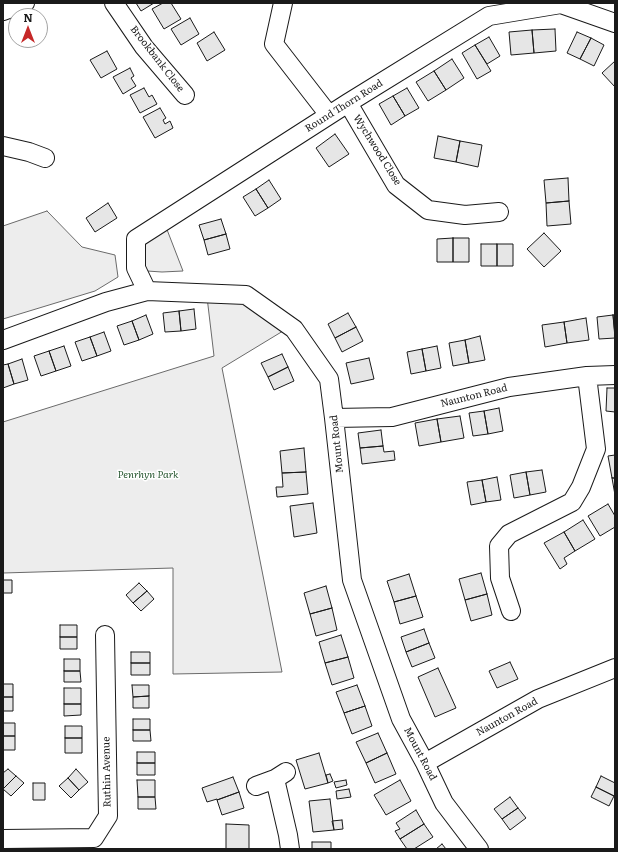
<!DOCTYPE html>
<style>
body{margin:0}
#map{position:relative;width:618px;height:852px;overflow:hidden;background:#fff;font-family:Literata,serif}
canvas{display:block}
.frame{position:absolute;inset:0;border:4px solid #1a1a1a;pointer-events:none}
.north{position:absolute;left:8px;top:8px;width:40px;height:40px;box-sizing:border-box;background:#fff;border:1px solid #a3a3a3;border-radius:50%;rotate:0deg;font-size:11px;font-weight:700;line-height:16px;text-align:center;color:#1a1a1a}
.north::after{content:'';display:block;margin:auto;width:14px;height:18px;background:#c62828;clip-path:polygon(50% 0,100% 100%,50% 72%,0 100%)}
</style>
<div id="map">
<canvas width="618" height="852"></canvas>
<div class="frame"></div>
<div class="north">N</div>
</div>
<script>
const ctx = document.querySelector('canvas').getContext('2d');
ctx.lineJoin = 'round';
function paint(path, color) { ctx.fillStyle = color; ctx.fill(path, 'evenodd'); }
const poly = rows => new Path2D(rows.map(r => 'M' + r).join(''));
function trace(path, color, width, dash) { ctx.strokeStyle = color; ctx.lineWidth = width; ctx.lineCap = dash ? 'butt' : 'round'; ctx.setLineDash(dash || []); ctx.stroke(path); }
function write(font, color, halo, rows, align = 'center') {
  ctx.font = font + ' Literata,serif'; ctx.lineWidth = 3; ctx.setLineDash([]); ctx.textBaseline = 'middle'; ctx.strokeStyle = halo; ctx.fillStyle = color; for (const [text, x, y, turn = 0] of rows) {
    ctx.save(); ctx.translate(x, y); ctx.rotate((+turn || 0) * Math.PI / 180); ctx.textAlign = isNaN(turn) ? turn : align; if (halo) ctx.strokeText(text, 0, 0); ctx.fillText(text, 0, 0); ctx.restore();
  }
}
const built = poly([
 [47,211,82,247,115,255,118,277,95,291,3,319,3,226,47,211],
 [166,227,183,271,162,272,147,271,140,258,144,244,166,227],
 [207,297,244,299,283,331,222,368,282,672,173,674,173,568,3,573,3,422,214,356,207,297]
]);
paint(built, '#ededed');
trace(built, '#6a6a6a', 1);
const building = poly([
 [136,3,154,3,141,11,136,3],
 [163,3,171,3,181,19,164,29,152,9,163,3],
 [190,18,199,34,181,45,171,29,190,18],
 [555,29,556,51,534,53,532,30,555,29],
 [532,30,534,53,511,55,509,32,532,30],
 [214,32,225,50,207,61,197,43,214,32],
 [577,32,591,38,580,59,567,53,577,32],
 [489,37,500,56,487,64,475,45,489,37],
 [591,38,604,45,594,66,580,59,591,38],
 [475,45,491,71,477,79,462,53,475,45],
 [107,51,117,69,101,78,90,60,107,51],
 [452,59,464,78,446,90,434,71,452,59],
 [615,61,615,87,602,73,615,61],
 [130,68,134,76,131,78,136,86,123,94,113,77,130,68],
 [434,71,446,90,428,101,416,82,434,71],
 [144,88,149,97,152,95,157,104,140,113,130,95,144,88],
 [407,88,419,108,405,116,393,96,407,88],
 [393,96,405,116,391,125,379,104,393,96],
 [160,108,166,118,163,120,165,124,170,121,173,128,155,138,143,117,160,108],
 [335,134,349,154,329,167,316,148,335,134],
 [438,136,460,141,456,162,434,158,438,136],
 [460,141,482,145,478,167,456,162,460,141],
 [568,178,569,201,546,203,544,180,568,178],
 [269,180,281,199,268,208,256,189,269,180],
 [256,189,268,208,255,216,243,197,256,189],
 [569,201,571,224,547,226,546,203,569,201],
 [108,203,117,218,95,232,86,218,108,203],
 [221,219,226,234,204,240,199,225,221,219],
 [544,233,561,251,544,267,527,249,544,233],
 [226,234,230,249,208,255,204,240,226,234],
 [453,238,469,238,469,262,453,262,453,238],
 [453,238,453,262,437,262,437,239,453,238],
 [481,244,497,244,497,266,481,266,481,244],
 [497,244,513,244,513,266,497,266,497,244],
 [194,309,196,329,181,331,179,311,194,309],
 [179,311,181,331,165,332,163,313,179,311],
 [348,313,356,327,335,338,328,324,348,313],
 [146,315,153,334,139,340,132,321,146,315],
 [613,315,615,338,599,339,597,317,613,315],
 [613,315,615,315,615,335,613,315],
 [586,318,589,340,567,343,564,322,586,318],
 [132,321,139,340,124,345,117,326,132,321],
 [564,322,567,343,545,347,542,325,564,322],
 [356,327,363,341,342,352,335,338,356,327],
 [104,332,111,351,97,356,90,337,104,332],
 [480,336,485,360,469,363,465,340,480,336],
 [90,337,97,356,82,361,75,342,90,337],
 [465,340,469,363,453,366,449,343,465,340],
 [64,346,71,366,56,371,49,351,64,346],
 [437,346,441,368,426,371,422,349,437,346],
 [422,349,426,371,411,374,407,352,422,349],
 [49,351,56,371,41,376,34,356,49,351],
 [282,354,288,367,268,377,261,363,282,354],
 [369,358,374,379,351,384,346,363,369,358],
 [22,359,28,380,14,384,8,364,22,359],
 [8,364,14,384,3,388,3,365,8,364],
 [288,367,294,381,274,390,268,377,288,367],
 [607,388,615,388,615,412,606,411,607,388],
 [499,408,503,431,488,434,484,411,499,408],
 [484,411,488,434,473,436,469,413,484,411],
 [460,416,464,438,441,442,437,419,460,416],
 [437,419,441,442,419,446,415,423,437,419],
 [381,430,383,446,360,448,358,433,381,430],
 [383,446,384,452,394,451,395,460,362,464,360,448,383,446],
 [304,448,306,472,282,473,280,451,304,448],
 [615,455,615,478,612,478,608,456,615,455],
 [542,470,546,492,530,495,526,472,542,470],
 [306,472,308,494,277,497,276,487,283,487,282,473,306,472],
 [526,472,530,495,514,498,510,475,526,472],
 [497,477,501,500,486,502,482,480,497,477],
 [612,478,615,478,615,495,612,478],
 [482,480,486,502,471,505,467,482,482,480],
 [313,503,317,533,294,537,290,506,313,503],
 [608,504,615,516,615,527,600,536,588,516,608,504],
 [583,520,595,539,575,551,564,532,583,520],
 [564,532,575,551,564,558,567,564,560,569,544,543,564,532],
 [481,573,487,594,465,600,459,579,481,573],
 [409,574,416,596,394,602,387,581,409,574],
 [3,580,12,580,12,593,3,593,3,580],
 [139,583,147,591,133,603,126,595,139,583],
 [326,586,332,608,310,614,304,593,326,586],
 [147,591,154,599,141,611,133,603,147,591],
 [487,594,492,615,471,621,465,600,487,594],
 [416,596,423,617,400,624,394,602,416,596],
 [332,608,337,630,316,636,310,614,332,608],
 [60,625,77,625,77,637,60,637,60,625],
 [424,629,429,643,406,652,401,637,424,629],
 [341,635,348,657,325,663,319,642,341,635],
 [60,637,77,637,77,649,60,649,60,637],
 [429,643,435,658,412,667,406,652,429,643],
 [131,652,150,652,150,663,131,663,131,652],
 [348,657,354,678,332,685,325,663,348,657],
 [64,659,80,659,80,671,64,671,64,659],
 [510,662,518,679,497,688,489,671,510,662],
 [131,663,150,663,150,675,131,675,131,663],
 [438,668,456,708,435,717,418,677,438,668],
 [64,671,80,671,81,682,64,682,64,671],
 [3,684,13,684,13,697,3,697,3,684],
 [132,685,149,685,149,696,133,697,132,685],
 [357,685,365,706,344,713,336,692,357,685],
 [64,688,81,688,81,704,64,704,64,688],
 [149,696,149,708,133,708,133,697,149,696],
 [3,697,13,697,13,711,3,711,3,697],
 [64,704,81,704,81,715,64,716,64,704],
 [365,706,372,726,352,734,344,713,365,706],
 [133,719,150,719,150,730,133,730,133,719],
 [3,723,15,723,15,736,3,736,3,723],
 [65,726,82,726,82,738,65,738,65,726],
 [133,730,150,730,151,741,133,741,133,730],
 [378,733,387,753,366,763,356,742,378,733],
 [3,736,15,736,15,750,3,750,3,736],
 [65,738,82,738,82,753,65,753,65,738],
 [137,752,155,752,155,763,137,763,137,752],
 [319,753,328,783,305,789,296,760,319,753],
 [387,753,396,774,375,783,366,763,387,753],
 [137,763,155,763,155,775,137,775,137,763],
 [8,769,16,776,3,789,3,773,8,769],
 [76,769,88,782,79,790,68,778,76,769],
 [330,774,333,781,328,783,326,775,330,774],
 [16,776,24,783,11,796,3,789,16,776],
 [601,776,615,783,615,793,614,796,596,787,601,776],
 [233,777,239,792,217,800,217,799,207,802,202,788,233,777],
 [68,778,79,790,71,798,59,786,68,778],
 [137,780,155,780,155,797,138,797,137,780],
 [346,780,347,785,336,788,334,782,346,780],
 [400,780,411,801,386,815,374,795,400,780],
 [33,783,45,783,45,800,33,800,33,783],
 [596,787,614,796,609,806,591,797,596,787],
 [349,789,351,797,337,799,336,791,349,789],
 [239,792,244,808,222,815,217,800,239,792],
 [138,797,155,797,156,809,138,809,138,797],
 [510,797,518,808,502,819,494,809,510,797],
 [330,799,334,830,313,832,309,801,330,799],
 [518,808,526,818,510,830,502,819,518,808],
 [416,810,424,824,400,839,395,831,400,829,396,823,416,810],
 [342,820,343,829,334,830,332,821,342,820],
 [226,824,249,825,249,849,226,849,226,824],
 [424,824,433,837,414,849,407,849,400,839,424,824],
 [312,842,331,842,331,849,312,849,312,842],
 [442,844,446,849,436,849,442,844]
]);
paint(building, '#e6e6e6');
trace(building, '#1a1a1a', 1);
const minor = poly([
 [114,3,144,47,185,95],
 [283,3,274,44,329,115],
 [3,11,25,3],
 [348,103,396,185,428,210,465,215,499,212],
 [3,146,29,152,45,158],
 [147,291,136,268,136,239,348,103,489,16,561,4,615,23],
 [3,340,106,302,147,291,246,295,294,329,329,379,334,418,352,580,401,719,425,763,444,803,479,849],
 [334,418,392,417,509,387,587,376,615,375],
 [511,611,500,578,499,546,509,534,572,502,581,487,596,449,587,376],
 [425,763,538,699,615,668],
 [275,779,288,835,290,849],
 [256,786,275,779,286,772],
 [3,839,94,838,108,816,105,635]
]);
trace(minor, '#1a1a1a', 20);
trace(minor, '#fff', 18);
write('10px', '#1a1a1a', '#fff', [
 ["Brookbank Close",157,59,52],
 ["Round Thorn Road",344,106,-32],
 ["Wychwood Close",377,150,58],
 ["Naunton Road",474,396,-14],
 ["Mount Road",337,444,-96],
 ["Naunton Road",507,717,-29],
 ["Mount Road",420,754,62],
 ["Ruthin Avenue",107,772,-91]
]);
write('italic 10px', '#2b5a34', '#fff', [
 ["Penrhyn Park",148,475]
]);
</script>
